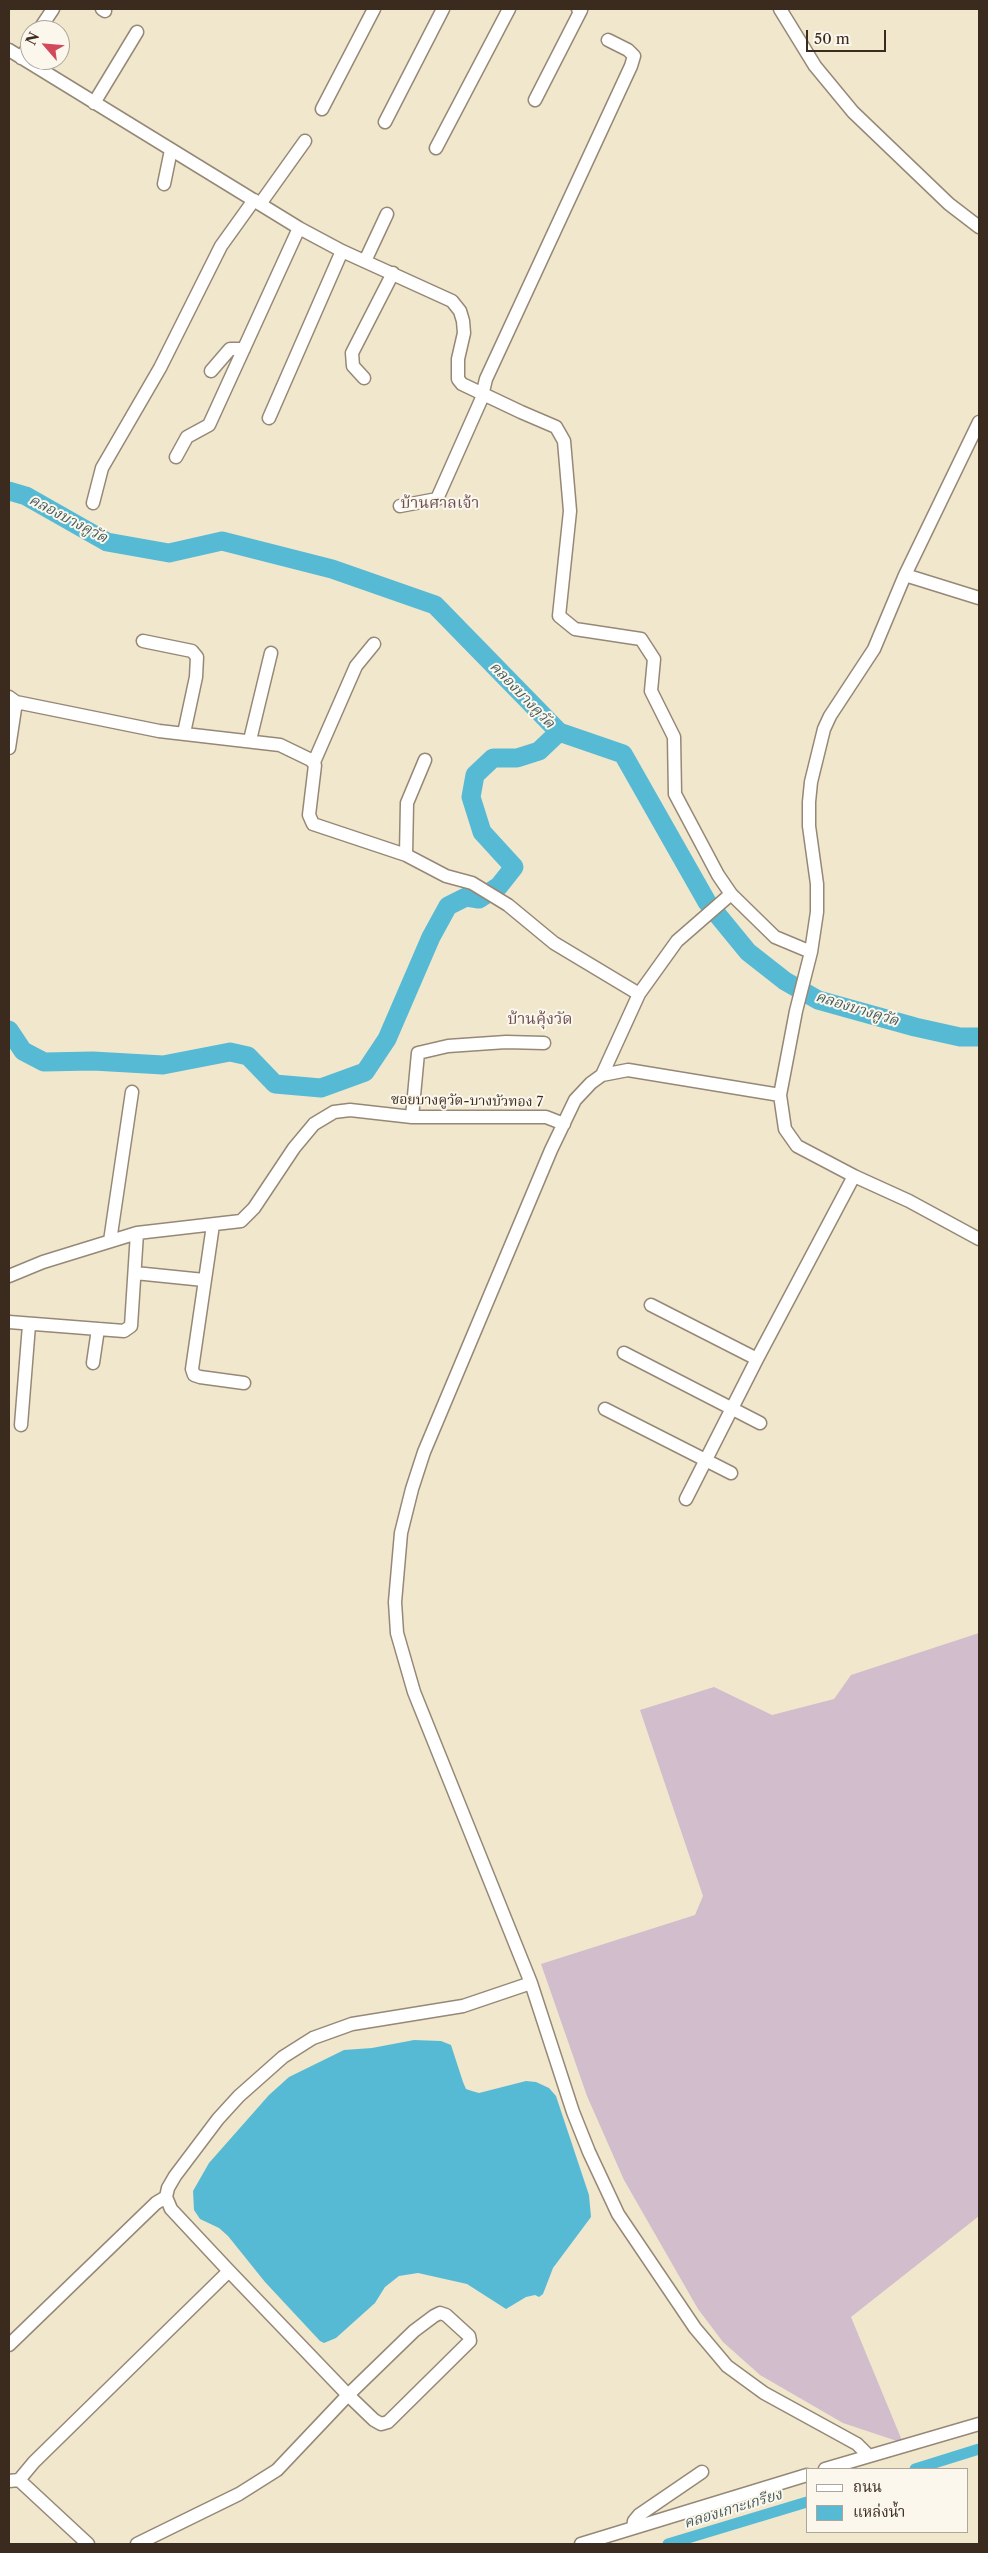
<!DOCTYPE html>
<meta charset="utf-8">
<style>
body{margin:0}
#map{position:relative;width:988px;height:2553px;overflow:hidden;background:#f1e7cd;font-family:"Libre Caslon Text","Noto Serif Thai",serif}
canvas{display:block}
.frame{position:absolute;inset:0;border:10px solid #3b2a1e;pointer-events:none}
.legend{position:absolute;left:806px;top:2468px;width:162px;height:65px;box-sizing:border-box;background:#fbf7ec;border:1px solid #aea59a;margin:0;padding:6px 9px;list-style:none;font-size:15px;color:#3b2a1e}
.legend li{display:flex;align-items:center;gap:10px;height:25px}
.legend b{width:25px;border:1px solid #aea59a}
.north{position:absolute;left:20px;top:20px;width:50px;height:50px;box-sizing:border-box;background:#fbf7ec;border:1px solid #aea59a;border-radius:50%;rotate:297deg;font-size:14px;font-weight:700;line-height:20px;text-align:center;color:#3b2a1e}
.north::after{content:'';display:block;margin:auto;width:18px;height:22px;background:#d1495b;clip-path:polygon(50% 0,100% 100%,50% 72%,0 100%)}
.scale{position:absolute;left:806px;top:30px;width:80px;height:22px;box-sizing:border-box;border:2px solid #3b2a1e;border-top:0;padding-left:6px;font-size:15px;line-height:18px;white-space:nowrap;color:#3b2a1e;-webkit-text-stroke:4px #fbf7ec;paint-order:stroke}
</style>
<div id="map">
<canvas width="988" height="2553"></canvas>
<div class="frame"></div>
<ul class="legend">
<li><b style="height:6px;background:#fff"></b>ถนน</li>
<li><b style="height:14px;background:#57bad5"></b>แหล่งน้ำ</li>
</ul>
<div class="north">N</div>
<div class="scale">50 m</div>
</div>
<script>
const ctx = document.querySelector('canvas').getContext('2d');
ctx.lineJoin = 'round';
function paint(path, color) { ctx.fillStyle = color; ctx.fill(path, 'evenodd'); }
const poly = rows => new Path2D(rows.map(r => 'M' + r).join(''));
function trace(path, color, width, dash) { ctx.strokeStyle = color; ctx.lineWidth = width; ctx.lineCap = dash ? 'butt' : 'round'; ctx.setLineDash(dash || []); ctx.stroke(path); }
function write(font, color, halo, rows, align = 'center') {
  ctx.font = font + ' "Libre Caslon Text","Noto Serif Thai",serif'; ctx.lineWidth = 4; ctx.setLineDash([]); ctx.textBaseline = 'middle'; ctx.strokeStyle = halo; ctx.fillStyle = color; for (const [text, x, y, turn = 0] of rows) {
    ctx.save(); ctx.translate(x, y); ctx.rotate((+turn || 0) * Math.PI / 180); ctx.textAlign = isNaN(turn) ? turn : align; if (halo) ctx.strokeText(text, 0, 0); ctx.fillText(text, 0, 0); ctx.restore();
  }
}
paint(poly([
 [979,1633,979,2216,851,2317,903,2443,843,2423,760,2375,723,2342,698,2309,624,2180,587,2096,541,1964,695,1915,703,1896,640,1710,714,1687,772,1715,834,1699,851,1675]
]), '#d1bdcc');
paint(poly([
 [414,2040,441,2041,451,2045,463,2082,466,2089,472,2091,479,2093,526,2081,536,2082,549,2088,556,2096,589,2195,591,2217,553,2268,543,2294,539,2297,535,2295,526,2297,506,2309,467,2284,418,2273,399,2276,385,2287,375,2303,336,2338,324,2343,320,2341,265,2282,228,2236,219,2228,200,2219,194,2210,193,2191,209,2163,269,2095,289,2077,344,2050,372,2048]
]), '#57bad5');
trace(poly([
 [915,2469,979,2449],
 [668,2544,807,2502]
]), '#57bad5', 11);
trace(poly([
 [9,491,26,496,107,542,169,553,222,541,332,569,435,605,559,732,623,754,707,902,748,952,785,981,818,1000,915,1027,960,1037,979,1037],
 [9,1030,23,1051,44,1062,93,1061,163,1065,230,1052,248,1056,275,1084,321,1088,365,1072,387,1039,431,937,448,906,466,897,479,899,499,886,514,867,482,832,471,797,475,775,493,758,517,758,539,751,559,732]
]), '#57bad5', 19);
const minor = poly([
 [102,9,105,11],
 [780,9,815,66,853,112,949,204,979,227],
 [39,30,53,9],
 [9,50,299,228,342,251,452,301,460,311,463,321,464,333,458,359,458,379,462,384,521,412,556,427,564,441,570,511,559,616,575,629,641,639,654,659,651,691,674,737,675,794,718,875,731,894,775,937,811,952],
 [21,58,30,44],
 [535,100,581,10,578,9],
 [94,103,137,32],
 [322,109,374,9],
 [385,122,443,9],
 [436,148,509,9],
 [164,184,171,150],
 [260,204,305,141],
 [365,261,387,214],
 [211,371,230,349,244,349],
 [364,378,353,366,352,353,393,273],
 [269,418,342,251],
 [979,422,905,575,874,649,830,716,824,729,811,782,809,802,809,826,817,884,817,912,811,952,796,1011,780,1095,785,1129,797,1146,854,1176,909,1201,979,1239],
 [176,457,187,437,209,425,299,228],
 [93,503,102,468,160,368,221,246,254,200],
 [400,506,437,499,481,400,486,379,631,66,634,56,628,50,608,40],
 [905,575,979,598],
 [143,641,192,651,197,657,196,677,184,733],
 [9,697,16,702,159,731,280,745,311,760,315,765,309,815,313,824,406,855,446,876,472,883,508,905,554,943,639,994],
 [250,740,271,653],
 [9,748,16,702],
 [314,762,356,666,374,644],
 [406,855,407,803,425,760],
 [602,1075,639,994,677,941,731,894],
 [780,1095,628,1070,602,1075,591,1083,575,1100,551,1150,424,1452,412,1489,401,1533,395,1602,397,1633,414,1692,531,1983,573,2112,589,2152,618,2214,695,2328,727,2366,764,2393,857,2444,869,2456],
 [412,1117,418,1053,448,1046,506,1042,544,1043],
 [213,1225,192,1369,194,1375,200,1377,244,1383],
 [110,1241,132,1092],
 [135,1273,204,1280],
 [9,1276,43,1262,137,1233,241,1221,254,1208,294,1148,314,1124,334,1112,350,1110,412,1117,546,1117,564,1124],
 [651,1305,757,1359],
 [9,1322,124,1331,131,1326,137,1233],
 [624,1353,760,1423],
 [93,1363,98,1329],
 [605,1409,731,1473],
 [21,1425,29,1325],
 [686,1499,757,1359,854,1176],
 [9,2345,156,2203,166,2197],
 [825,2469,979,2424],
 [19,2480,88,2544],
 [9,2481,19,2480,34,2462,229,2271],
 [633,2528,634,2521,639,2515,702,2472],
 [137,2544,239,2494,277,2470,348,2395,414,2331,434,2316,440,2313,446,2315,469,2336,470,2341,388,2422,381,2424,374,2420,348,2395,229,2271,171,2209,166,2197,168,2188,175,2176,218,2119,239,2096,283,2057,313,2038,352,2024,463,2006,531,1983],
 [581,2544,807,2475]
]);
trace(minor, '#968876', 15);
trace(minor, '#fff', 12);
write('14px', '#3b2a1e', '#fbf7ec', [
 ["ซอยบางคูวัด-บางบัวทอง 7",467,1101,1]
]);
write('italic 15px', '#455c5e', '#fbf7ec', [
 ["คลองบางคูวัด",68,519,28],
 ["คลองบางคูวัด",522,695,46],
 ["คลองบางคูวัด",857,1009,17],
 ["คลองเกาะเกรียง",733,2509,-17]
]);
write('16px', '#6d4e55', '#fbf7ec', [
 ["บ้านศาลเจ้า",440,503],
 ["บ้านคุ้งวัด",540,1019]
]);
</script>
